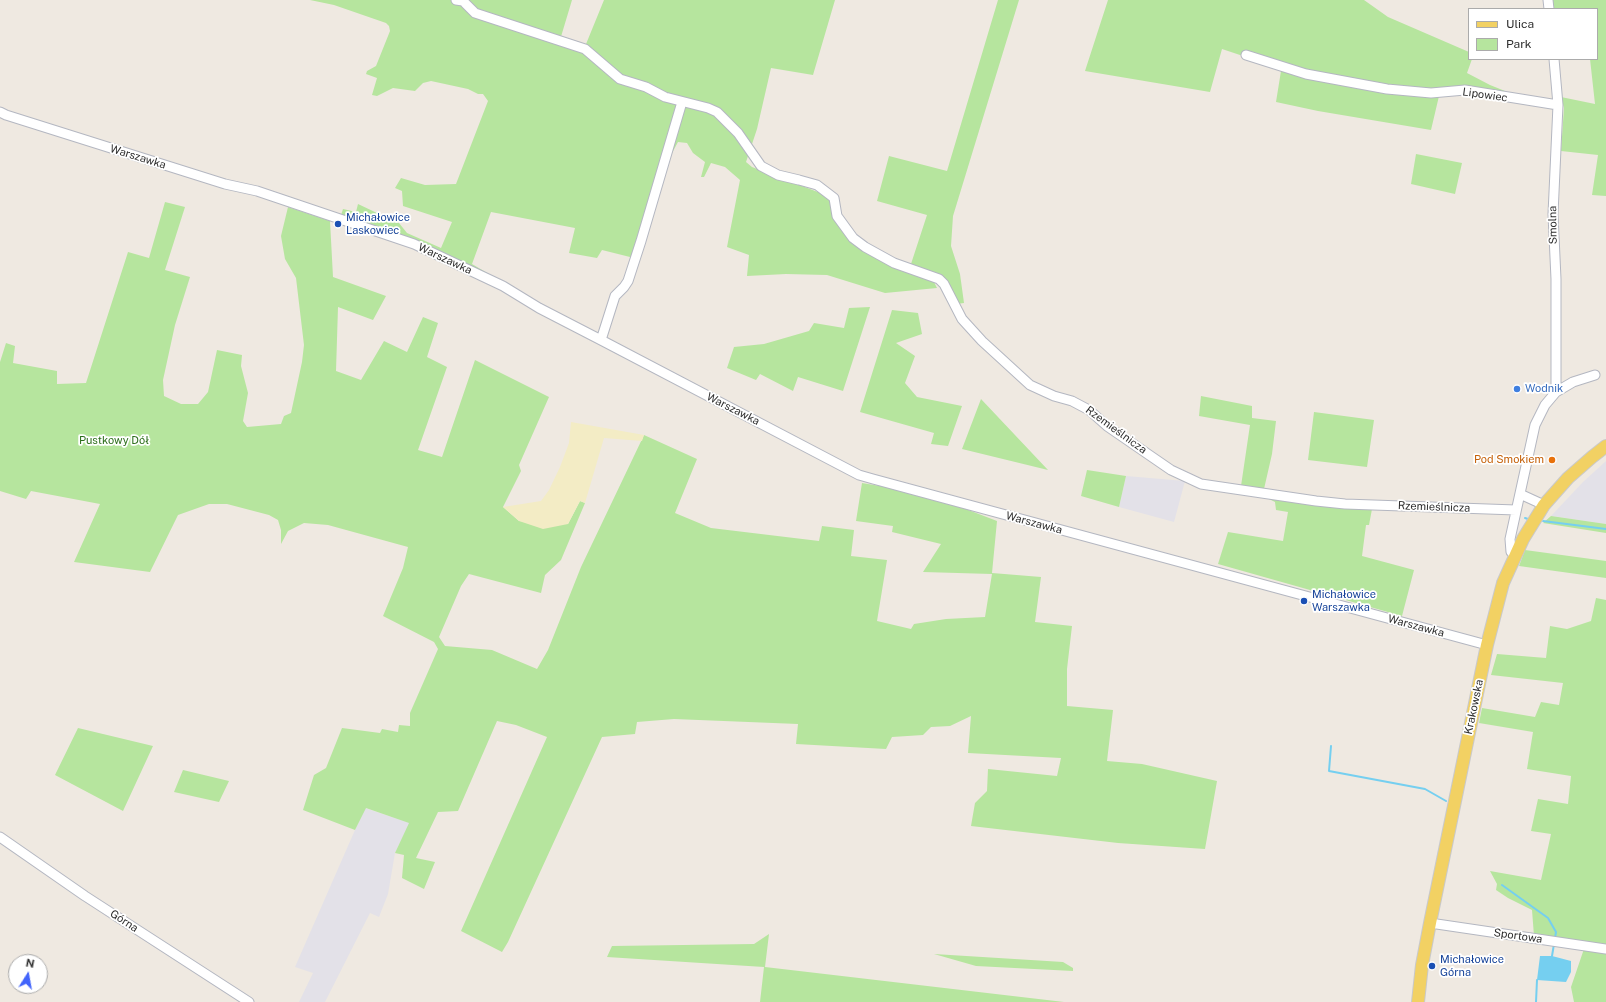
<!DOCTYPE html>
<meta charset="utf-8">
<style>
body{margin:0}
#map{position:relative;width:1606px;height:1002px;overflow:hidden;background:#efe9e1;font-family:"Public Sans",sans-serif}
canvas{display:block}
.legend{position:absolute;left:1468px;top:8px;width:130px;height:52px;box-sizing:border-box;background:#fff;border:1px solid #ababab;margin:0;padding:5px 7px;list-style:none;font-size:12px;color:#2e2e2e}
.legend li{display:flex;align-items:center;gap:8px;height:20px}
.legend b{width:20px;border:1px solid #ababab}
.north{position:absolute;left:8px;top:954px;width:40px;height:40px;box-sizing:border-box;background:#fff;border:1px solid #ababab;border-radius:50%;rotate:11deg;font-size:11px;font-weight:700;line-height:16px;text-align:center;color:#2e2e2e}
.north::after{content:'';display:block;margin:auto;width:14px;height:18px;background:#4264fb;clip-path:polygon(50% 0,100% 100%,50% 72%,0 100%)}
</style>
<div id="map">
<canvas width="1606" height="1002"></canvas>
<ul class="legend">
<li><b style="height:5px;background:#f2d163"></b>Ulica</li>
<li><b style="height:11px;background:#b6e59e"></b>Park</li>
</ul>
<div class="north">N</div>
</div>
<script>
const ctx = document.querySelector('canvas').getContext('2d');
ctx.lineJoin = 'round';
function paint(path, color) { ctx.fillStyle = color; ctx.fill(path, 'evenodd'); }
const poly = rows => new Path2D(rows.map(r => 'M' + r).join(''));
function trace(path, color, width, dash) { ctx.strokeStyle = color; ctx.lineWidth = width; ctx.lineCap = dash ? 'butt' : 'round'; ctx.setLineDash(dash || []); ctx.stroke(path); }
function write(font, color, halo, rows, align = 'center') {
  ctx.font = font + ' "Public Sans",sans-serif'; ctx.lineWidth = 3.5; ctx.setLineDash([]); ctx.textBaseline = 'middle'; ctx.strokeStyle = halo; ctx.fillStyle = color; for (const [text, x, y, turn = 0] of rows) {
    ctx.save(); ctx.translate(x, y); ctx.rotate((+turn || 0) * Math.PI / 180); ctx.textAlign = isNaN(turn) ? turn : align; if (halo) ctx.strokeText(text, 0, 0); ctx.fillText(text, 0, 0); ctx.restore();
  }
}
paint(poly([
 [1606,461,1606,524,1551,516,1583,482],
 [1126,476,1185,481,1174,522,1119,507],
 [365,808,410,823,395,853,388,894,379,917,370,913,325,1002,299,1002,313,973,295,967,355,830]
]), '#e3e1e8');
paint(poly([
 [310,0,572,0,560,40,584,49,604,0,835,0,813,75,771,68,757,129,746,162,752,167,831,197,851,241,934,282,937,288,885,293,827,275,786,274,747,276,749,255,727,247,740,180,725,167,711,163,704,177,701,177,705,162,693,153,687,143,678,142,672,153,666,154,634,258,602,250,597,258,569,253,575,228,491,212,472,264,514,289,341,215,343,209,356,212,358,204,377,213,376,220,399,223,407,233,441,248,452,222,403,206,402,191,395,188,401,178,425,185,456,184,488,101,483,94,478,94,468,89,431,81,423,83,415,91,393,88,377,96,372,95,377,78,366,74,367,71,376,66,390,31,389,26,386,23,334,5],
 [998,0,1019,0,953,216,951,246,960,274,964,303,956,304,946,283,910,267,927,215,877,201,889,156,947,171],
 [1108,0,1364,0,1388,17,1469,52,1469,59,1472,59,1467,73,1490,85,1505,91,1505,94,1396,88,1308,71,1243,56,1222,49,1210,92,1085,71],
 [1552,0,1606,0,1606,196,1592,195,1598,155,1561,151,1564,108,1561,97,1595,104,1590,59,1597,59,1597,9,1553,9],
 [1281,71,1439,96,1431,130,1318,111,1276,102],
 [1416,154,1462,163,1455,194,1411,184],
 [165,202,185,207,165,270,190,277,175,325,163,380,164,396,181,404,198,404,208,392,217,350,242,355,241,366,248,393,243,421,247,427,281,424,284,416,291,413,302,362,304,345,296,278,285,259,281,236,288,207,330,221,333,277,386,296,373,320,338,307,336,371,361,380,384,341,407,352,423,317,438,323,427,357,447,367,418,450,442,457,475,360,549,397,519,465,521,471,503,507,519,521,568,524,580,501,585,503,561,560,545,575,541,593,469,574,461,586,439,637,445,646,492,650,537,669,548,650,581,567,644,435,697,459,675,513,711,528,819,541,822,526,854,530,851,556,887,560,877,621,911,629,914,624,946,619,985,617,992,574,923,572,941,544,892,532,893,526,856,521,862,483,898,489,958,506,997,521,992,573,1041,577,1035,622,1072,626,1067,669,1067,706,1113,710,1107,761,1142,764,1217,781,1205,849,1118,843,971,826,975,803,987,791,988,769,1057,776,1061,758,968,753,971,716,950,726,931,727,923,735,892,737,886,749,796,744,798,724,674,719,637,722,635,734,602,737,508,942,502,952,461,931,547,737,516,725,497,721,458,811,438,812,416,858,435,862,424,889,402,878,404,855,395,853,409,823,366,808,355,830,303,810,314,775,326,768,342,728,380,733,382,729,398,732,399,725,410,726,410,713,438,649,434,642,383,616,403,568,408,547,328,525,304,523,288,531,281,544,281,530,278,520,269,515,227,504,209,504,178,515,150,572,74,562,100,504,31,491,26,499,0,491,0,362,6,343,15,346,13,363,57,371,57,384,86,383,128,252,149,258],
 [870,307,843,391,798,377,793,391,760,374,756,380,727,368,734,347,764,344,809,331,814,323,844,328,849,308],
 [892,310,918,313,922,334,896,343,915,356,905,383,917,397,962,406,948,446,931,444,934,433,860,412],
 [1201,396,1252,406,1252,418,1276,421,1272,454,1264,489,1241,486,1250,425,1199,416],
 [981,399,1048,470,962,449],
 [1314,412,1374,420,1367,467,1308,460],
 [1087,470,1126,476,1119,507,1081,496],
 [1263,496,1372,509,1369,525,1366,525,1362,556,1414,570,1402,616,1218,564,1228,532,1283,541,1288,512,1276,510,1275,502],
 [1551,516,1606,524,1606,533,1543,523],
 [1525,550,1606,561,1606,578,1519,566],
 [1596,598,1606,600,1606,1002,1574,1002,1571,987,1586,943,1534,936,1532,910,1508,898,1496,890,1497,884,1490,871,1541,880,1551,834,1531,831,1538,799,1568,804,1571,776,1527,769,1533,732,1479,723,1482,708,1535,717,1541,702,1559,705,1563,683,1491,675,1497,654,1546,658,1550,626,1567,629,1591,621],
 [78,728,153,746,123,811,55,775],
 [183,770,229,781,219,802,174,792],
 [769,934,765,967,1064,1002,760,1002,764,967,607,957,612,946,754,944],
 [934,954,1063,962,1073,968,1073,971,976,966]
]), '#b6e59e');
paint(poly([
 [571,422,644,435,642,441,604,438,585,503,580,501,568,524,543,529,519,521,503,507,541,501,549,490,560,467,569,443]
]), '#f3ecc5');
paint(poly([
 [1540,956,1552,956,1571,961,1571,972,1566,982,1537,980]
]), '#75cff0');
trace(poly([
 [1525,518,1528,519],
 [1543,521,1606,529],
 [1331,746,1329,771,1425,789,1446,801],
 [1502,885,1548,918,1556,932,1555,938],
 [1552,956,1554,944],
 [1536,1002,1537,980]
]), '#75cff0', 2);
const minor = poly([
 [456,0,463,1,475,13,585,49,620,79,646,87,665,97,708,108,717,112,738,133,761,166,778,175,799,180,817,185,834,198,837,216,853,238,865,247,894,263,939,279,944,284,962,319,982,341,1030,385,1054,396,1072,401,1089,410,1107,426,1171,470,1201,484,1316,501,1345,504,1516,510],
 [1548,0,1549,9],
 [1246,55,1306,74,1387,89,1431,93,1465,90,1558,105],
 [1554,59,1558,105,1553,214,1556,279,1556,392],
 [0,112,6,115,225,184,257,191,414,244,503,286,539,308,601,340,859,475,873,479,1487,645],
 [601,340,615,296,624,287,628,281,641,241,682,102],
 [1520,494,1544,505],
 [1515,554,1511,552,1510,539,1535,425,1545,405,1556,392,1573,382,1595,375],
 [0,837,85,896,249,1002],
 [1430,923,1606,949]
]);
const major = poly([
 [1418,1002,1422,965,1430,923,1487,645,1503,583,1523,539,1544,505,1568,478,1592,457,1606,446]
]);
trace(minor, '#b4b7c1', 11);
trace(major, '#c9c9c9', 14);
trace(minor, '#fff', 9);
trace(major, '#f2d163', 12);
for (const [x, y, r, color] of [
 [338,224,4,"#1a4fb4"],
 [1517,389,4,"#3f7fe0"],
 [1552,460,4,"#e8710a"],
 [1304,601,4,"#1a4fb4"],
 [1432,966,4,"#1a4fb4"]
]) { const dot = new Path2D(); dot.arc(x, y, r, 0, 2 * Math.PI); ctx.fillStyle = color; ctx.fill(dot); trace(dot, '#fff', 1.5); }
write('11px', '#2e2e2e', '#fff', [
 ["Lipowiec",1485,95,8],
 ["Warszawka",138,157,17],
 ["Smolna",1553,225,-91],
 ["Warszawka",445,259,25],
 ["Warszawka",733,409,27],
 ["Rzemieślnicza",1116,430,36],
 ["Rzemieślnicza",1434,507,2],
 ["Warszawka",1034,523,15],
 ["Warszawka",1416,626,15],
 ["Krakowska",1474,707,-78],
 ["Górna",124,921,33],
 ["Sportowa",1518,936,8]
]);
write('11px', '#164399', '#fff', [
 ["Michałowice",346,218],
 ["Laskowiec",346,231],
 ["Michałowice",1312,595],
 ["Warszawka",1312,608],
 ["Michałowice",1440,960],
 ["Górna",1440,973]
], 'left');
write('11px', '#366cbe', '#fff', [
 ["Wodnik",1525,389]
], 'left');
write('11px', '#2c6e1b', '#fff', [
 ["Pustkowy Dół",114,441]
]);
write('11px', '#c56008', '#fff', [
 ["Pod Smokiem",1544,460]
], 'right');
</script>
